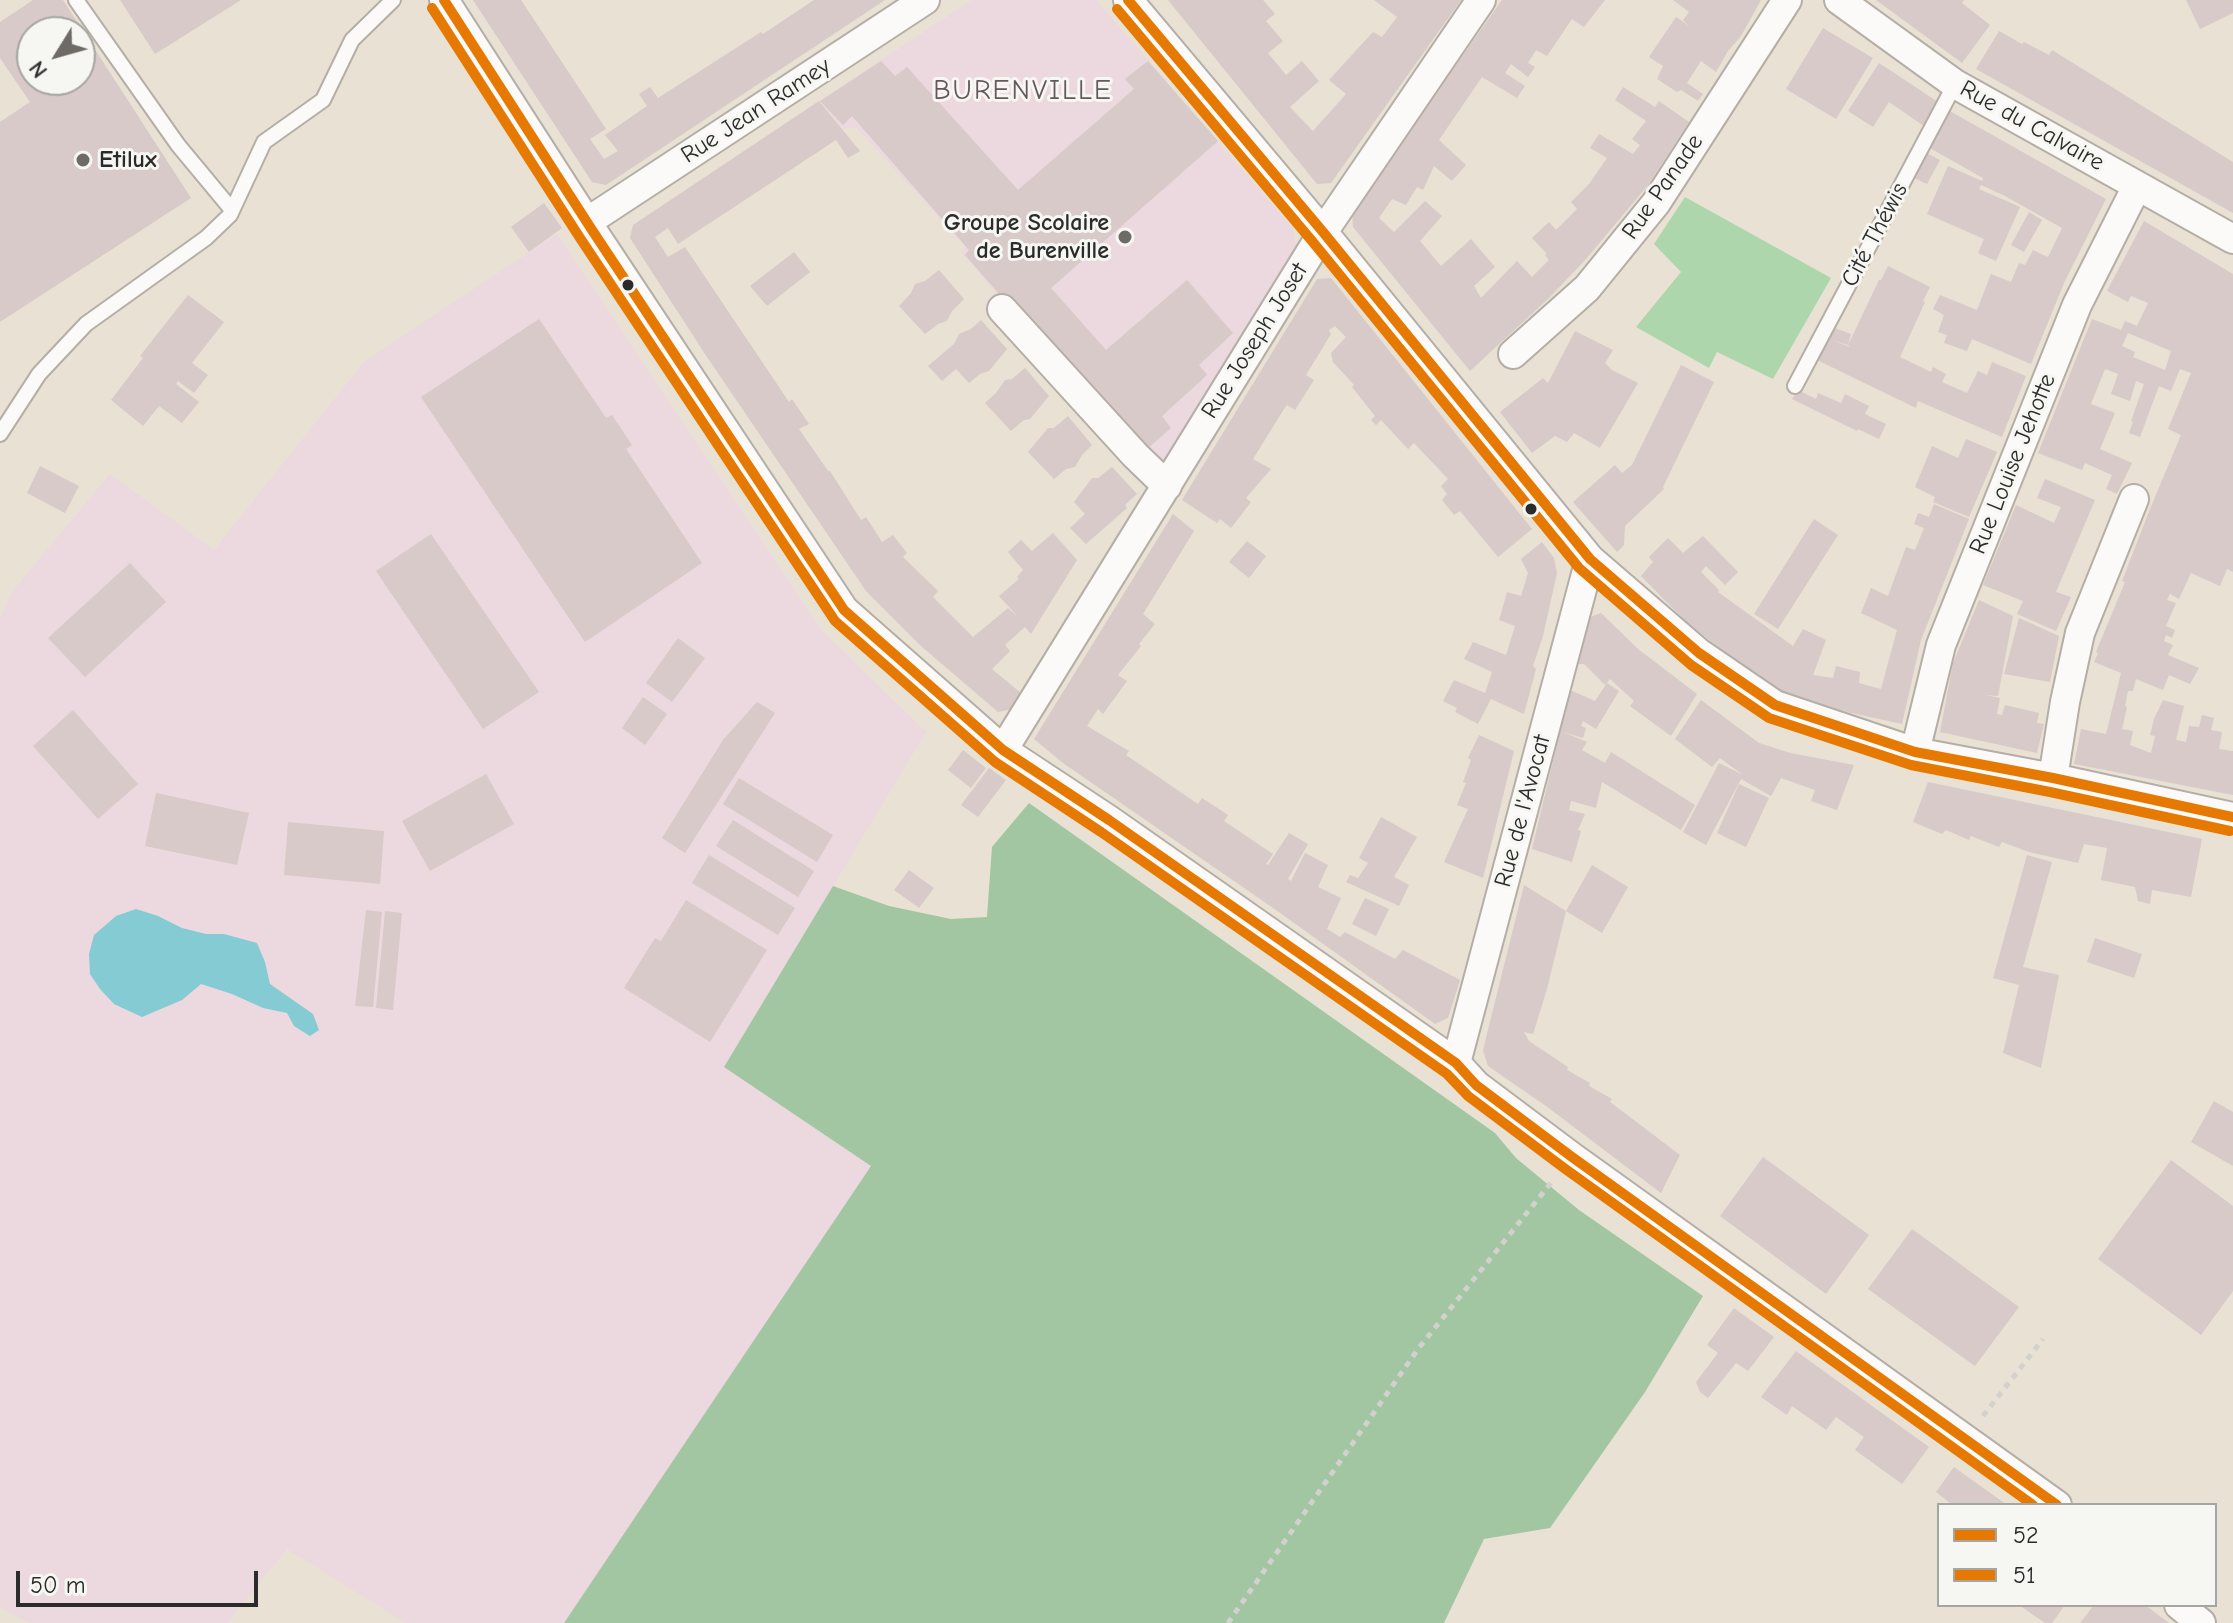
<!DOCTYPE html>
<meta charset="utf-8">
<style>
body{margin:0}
#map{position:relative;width:2233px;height:1623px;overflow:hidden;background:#e9e1d3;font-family:"Comic Neue",sans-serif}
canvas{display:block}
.legend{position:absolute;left:1937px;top:1503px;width:280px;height:104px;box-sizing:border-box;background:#f6f6f2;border:2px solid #a5a5a2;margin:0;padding:10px 14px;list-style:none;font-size:24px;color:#2b2b2b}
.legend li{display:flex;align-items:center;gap:16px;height:40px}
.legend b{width:40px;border:2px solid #a5a5a2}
.north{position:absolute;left:16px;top:16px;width:80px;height:80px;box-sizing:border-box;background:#f6f6f2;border:2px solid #a5a5a2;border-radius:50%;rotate:233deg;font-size:22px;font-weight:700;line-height:32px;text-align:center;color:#2b2b2b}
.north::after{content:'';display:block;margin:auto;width:28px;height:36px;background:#6e6b66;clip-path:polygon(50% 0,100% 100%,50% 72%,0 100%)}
.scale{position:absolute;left:16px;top:1571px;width:242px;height:36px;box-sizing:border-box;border:4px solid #2b2b2b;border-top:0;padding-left:10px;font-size:24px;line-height:28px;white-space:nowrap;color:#2b2b2b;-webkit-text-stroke:6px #f6f6f2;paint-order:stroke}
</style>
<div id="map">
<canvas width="2233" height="1623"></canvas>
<ul class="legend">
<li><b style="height:10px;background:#e57902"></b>52</li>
<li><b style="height:10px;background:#e57902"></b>51</li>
</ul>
<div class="north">N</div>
<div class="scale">50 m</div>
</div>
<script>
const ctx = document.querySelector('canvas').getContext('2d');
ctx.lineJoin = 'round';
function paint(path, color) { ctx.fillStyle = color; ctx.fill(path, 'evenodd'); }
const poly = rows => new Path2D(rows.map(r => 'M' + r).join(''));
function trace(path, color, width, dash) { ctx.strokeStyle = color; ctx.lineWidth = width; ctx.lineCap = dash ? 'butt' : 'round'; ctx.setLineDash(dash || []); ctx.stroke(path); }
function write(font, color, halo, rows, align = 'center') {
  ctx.font = font + ' "Comic Neue",sans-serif'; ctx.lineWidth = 6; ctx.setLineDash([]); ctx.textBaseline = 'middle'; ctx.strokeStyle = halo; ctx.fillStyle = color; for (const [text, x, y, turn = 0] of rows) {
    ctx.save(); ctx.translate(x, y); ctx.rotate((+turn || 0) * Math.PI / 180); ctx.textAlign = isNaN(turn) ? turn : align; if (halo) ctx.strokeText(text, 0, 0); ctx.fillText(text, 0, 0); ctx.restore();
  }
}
paint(poly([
 [972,0,1096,0,1293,229,1296,246,1163,465,1013,312,962,253,965,246,856,127,843,129,820,101],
 [557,234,821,630,926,732,724,1067,872,1166,564,1623,406,1623,287,1549,227,1623,29,1623,0,1607,0,619,12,592,110,474,214,550,364,362]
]), '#ecd8df');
paint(poly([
 [1685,197,1831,278,1773,379,1717,352,1709,368,1636,327,1681,272,1654,244]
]), '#aed6ac');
paint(poly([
 [1029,803,1495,1133,1516,1158,1579,1210,1703,1296,1645,1392,1550,1528,1484,1539,1444,1623,564,1623,871,1166,724,1067,833,886,889,906,951,919,987,917,992,847]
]), '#a1c6a1');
paint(poly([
 [136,909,158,916,182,928,206,934,224,934,257,943,265,962,270,984,313,1014,319,1030,310,1036,294,1026,287,1013,263,1008,232,994,201,984,182,1000,142,1017,114,1004,100,989,90,974,89,954,94,935,116,916]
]), '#84cbd4');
paint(poly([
 [33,0,63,0,191,198,0,322,0,122,30,102,0,58,0,22],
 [32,32,80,32,80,80,32,80],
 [120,0,241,0,155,54],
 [473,0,521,0,606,129,590,139,604,159,618,151,605,135,647,106,639,94,650,87,658,98,761,32,763,34,814,0,885,0,606,185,592,182],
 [1168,0,1263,0,1275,14,1266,21,1283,41,1268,53,1286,75,1302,61,1319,81,1290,107,1313,131,1346,94,1329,80,1373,32,1382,37,1397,17,1374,0,1461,0,1331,183,1317,184],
 [1502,0,1605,0,1584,27,1572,19,1547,56,1536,50,1528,63,1535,67,1528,77,1511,64,1505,73,1525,86,1517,98,1482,77,1439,140,1466,165,1452,181,1434,166,1423,190,1417,187,1406,205,1392,199,1379,218,1394,232,1425,201,1442,216,1420,241,1441,266,1471,239,1495,267,1474,286,1481,298,1517,261,1532,277,1549,260,1545,255,1547,254,1532,238,1549,222,1556,230,1577,209,1571,202,1589,184,1607,158,1590,148,1599,134,1633,154,1640,145,1632,139,1646,121,1615,100,1623,87,1655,107,1659,101,1689,122,1648,185,1586,259,1550,297,1470,371,1353,227,1352,212],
 [1673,0,1761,0,1741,36,1728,51,1716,72,1701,61,1687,83,1703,94,1698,101,1681,90,1677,92,1657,79,1663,66,1649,57,1676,17,1689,26,1683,20,1689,12],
 [1876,0,1964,0,1962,3,1990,25,1962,63],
 [2186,0,2233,0,2233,13,2200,29],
 [1823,28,1873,58,1836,119,1786,89],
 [1999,31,2022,44,2024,42,2049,55,2052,50,2233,162,2233,213,1976,69],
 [881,61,895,76,907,67,1018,190,1134,89,1125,79,1148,61,1218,141,1051,288,1106,350,1187,280,1233,333,1199,365,1207,375,1162,416,1171,428,1140,455,965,255,969,250,852,116,843,125,820,101],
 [1879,63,1938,102,1924,126,1889,102,1873,127,1848,111],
 [819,101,860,151,848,158,836,140,678,244,668,228,655,237,668,257,685,247,789,402,792,399,809,424,799,429,828,471,830,471,861,520,866,517,882,542,893,535,907,553,903,557,938,591,933,597,973,637,1008,608,1018,617,999,596,1019,579,1017,577,1023,570,1008,552,1021,540,1032,551,1053,533,1077,560,1031,634,1025,627,1005,645,1010,651,992,669,1021,693,1012,709,998,712,921,646,866,591,705,354,630,238,633,225],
 [1948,110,2106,199,2064,283,2031,364,1972,339,1967,351,1944,343,1947,335,1938,332,1944,315,1933,309,1940,295,1977,310,1991,274,2011,282,2019,263,2025,265,2033,250,2048,257,2062,228,2005,196,1981,185,1979,189,2020,207,1996,261,1978,253,1984,239,1927,214,1948,166,1982,181,1983,178,1928,147],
 [1925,152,1940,160,1927,184,1912,177],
 [544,203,562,228,529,252,511,227],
 [2029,212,2042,220,2024,252,2011,245],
 [2144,221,2233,274,2233,572,2227,569,2220,586,2191,573,2179,599,2170,594,2167,600,2176,603,2166,626,2175,630,2172,638,2166,635,2164,641,2173,645,2168,655,2199,668,2190,684,2169,675,2163,690,2136,679,2133,691,2128,691,2125,706,2127,707,2122,729,2133,731,2130,745,2151,753,2155,736,2150,735,2154,719,2163,700,2184,706,2176,740,2186,742,2189,726,2199,727,2202,715,2214,718,2211,730,2222,732,2219,749,2233,751,2233,795,2074,764,2081,729,2106,734,2121,673,2094,662,2098,653,2096,652,2125,582,2122,581,2150,509,2181,435,2168,429,2191,373,2180,369,2171,391,2159,386,2140,437,2129,433,2133,422,2131,421,2144,384,2136,381,2130,401,2111,394,2118,374,2105,369,2091,404,2115,413,2100,449,2132,463,2117,494,2106,489,2112,475,2085,463,2082,470,2038,453,2092,319,2121,330,2125,321,2137,326,2148,303,2131,296,2128,302,2107,291],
 [2128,333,2171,351,2165,370,2133,357,2135,352,2122,346],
 [794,252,810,272,767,306,750,286],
 [1888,266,1930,287,1923,301,1925,302,1900,357,1931,372,1933,367,1946,374,1942,382,1967,393,1978,371,1987,375,1992,362,2026,376,2002,437,1918,401,1916,408,1817,360,1832,327,1851,334,1848,345,1832,340,1850,347,1848,345,1879,280,1881,280],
 [939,270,964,299,952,311,947,321,938,324,925,334,899,306,911,293,915,284,925,281],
 [1331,278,1532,529,1498,557,1460,511,1454,515,1442,500,1447,494,1441,486,1448,479,1414,443,1408,449,1381,420,1376,425,1371,420,1375,416,1352,387,1354,385,1333,362,1331,353,1346,337,1335,326,1329,330,1331,334,1306,375,1314,380,1295,410,1287,405,1284,409,1253,459,1271,469,1246,498,1251,502,1231,528,1220,519,1217,523,1182,500,1317,279],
 [188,295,224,322,192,363,208,375,194,393,178,381,176,384,199,402,182,423,159,406,143,426,111,400,143,358,140,356],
 [539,319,606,418,612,415,632,445,626,449,702,563,585,642,421,397],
 [981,320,1007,349,989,371,980,374,969,383,956,369,942,381,928,366,954,344,959,334,971,329],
 [1575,331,1613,350,1605,363,1612,370,1638,383,1600,448,1574,433,1567,442,1555,436,1532,453,1500,412,1543,378,1548,383],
 [1681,365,1714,382,1663,487,1664,489,1625,526,1624,545,1617,552,1573,502,1615,465,1622,473,1632,465],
 [1025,368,1049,396,1030,419,1024,420,1011,431,985,403,996,393,1005,380,1012,379],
 [1798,390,1816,399,1818,393,1841,403,1845,394,1869,406,1865,414,1886,424,1879,439,1858,429,1857,431,1792,399],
 [1068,416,1092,445,1082,455,1075,467,1066,469,1054,479,1028,452,1048,428,1054,428],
 [1966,439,1997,452,1969,517,1933,502,1935,497,1915,487,1932,446,1958,458],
 [40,466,79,486,65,513,27,493],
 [1112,467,1137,494,1125,505,1127,508,1086,544,1070,528,1085,514,1074,502,1092,478,1098,478],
 [2045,479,2095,500,2056,592,2071,597,2056,631,2017,614,2023,601,1983,585,2016,505,2054,523,2061,507,2037,498],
 [1934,504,1969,519,1921,640,1902,724,1801,702,1768,685,1687,623,1641,576,1653,562,1649,557,1668,538,1683,553,1703,536,1738,572,1725,585,1706,566,1701,572,1719,590,1718,592,1793,646,1803,629,1826,640,1813,675,1833,678,1836,666,1860,672,1859,683,1881,689,1897,630,1861,613,1871,588,1888,596,1906,547,1915,550,1924,528,1914,524,1918,513,1929,517],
 [1173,514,1194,531,1143,614,1155,624,1139,644,1141,646,1118,675,1127,681,1103,714,1098,709,1087,726,1129,751,1126,755,1198,804,1202,798,1228,815,1224,821,1273,854,1266,864,1268,865,1289,833,1308,844,1288,879,1291,881,1305,853,1328,865,1318,887,1341,898,1327,929,1340,937,1345,932,1395,959,1403,950,1460,980,1448,1018,1435,1024,1276,910,1063,763,1034,739],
 [1814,519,1838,535,1778,629,1754,614],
 [431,534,539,692,483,729,376,571],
 [1247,541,1266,556,1249,578,1229,562],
 [1542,542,1554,558,1557,573,1543,636,1533,666,1536,669,1524,714,1491,699,1478,724,1455,712,1457,708,1443,701,1454,680,1485,693,1492,672,1464,659,1473,642,1506,655,1515,626,1499,620,1507,592,1521,596,1528,573,1521,559],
 [130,563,166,602,85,677,48,638],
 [1979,600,2013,616,1998,696,1986,695,2000,698,1997,714,2002,715,2005,705,2039,713,2037,723,2044,724,2037,753,1940,732,1953,663],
 [1601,613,1638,649,1697,694,1671,736,1630,706,1634,701,1610,679,1605,685,1584,664,1576,664,1588,618],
 [2019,618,2059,636,2050,682,2004,674],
 [678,638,705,658,672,702,646,683],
 [1607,683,1619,691,1596,729,1583,721,1581,726,1586,728,1583,738,1563,732,1587,742,1582,750,1605,763,1611,752,1695,805,1681,830,1602,782,1596,808,1571,801,1569,810,1585,814,1578,830,1581,831,1572,862,1532,849,1570,690,1595,701],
 [643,697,667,714,645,745,622,728],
 [1701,700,1759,743,1790,753,1854,765,1837,810,1811,801,1815,790,1781,778,1771,796,1741,779,1706,845,1683,832,1719,763,1743,775,1720,758,1712,767,1675,739],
 [757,702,775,713,685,853,662,838,723,740],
 [73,710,138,784,98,819,33,746],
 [1479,735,1514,751,1483,878,1444,862,1468,809,1457,805,1466,783,1463,782,1471,760,1468,758],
 [963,750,986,768,971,788,948,770],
 [989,768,1006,780,978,817,961,805],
 [486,774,514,824,430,871,402,821],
 [739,778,833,835,817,862,723,804],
 [1928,782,2202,839,2191,897,2152,890,2150,904,2138,901,2135,887,2101,880,2107,848,2084,844,2078,863,2029,852,2002,842,1999,847,1971,836,1969,840,1946,830,1942,834,1913,822],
 [1739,784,1769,798,1746,847,1717,833],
 [156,793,249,813,237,865,145,846],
 [1381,817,1417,837,1394,877,1409,885,1399,906,1346,882,1350,875,1358,878,1368,863,1359,858],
 [733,820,814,871,798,897,716,846],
 [288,822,384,831,380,884,284,875],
 [709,855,795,908,778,935,692,883],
 [2027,855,2052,862,2023,967,2059,975,2041,1068,2003,1053,2019,985,1993,978],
 [1592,865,1628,887,1602,933,1566,911],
 [909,870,934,888,919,908,894,890],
 [1524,885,1566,911,1547,989,1533,1034,1524,1032,1529,1041,1568,1067,1567,1070,1590,1083,1589,1086,1612,1099,1610,1102,1680,1155,1661,1193,1546,1106,1488,1066,1483,1050],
 [1365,898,1389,909,1376,936,1352,924],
 [686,900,767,950,710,1042,624,988,655,938,661,941],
 [366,910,382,912,373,1007,355,1006],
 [385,911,402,913,393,1010,376,1008],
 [2095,938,2142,954,2134,978,2087,962],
 [2214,1101,2233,1112,2233,1166,2191,1142],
 [1763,1157,1869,1235,1826,1294,1720,1216],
 [2171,1160,2233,1206,2233,1291,2201,1335,2098,1259],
 [1912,1229,2019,1307,1975,1366,1868,1289],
 [1734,1308,1774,1337,1748,1371,1736,1363,1708,1398,1700,1392,1696,1382,1718,1353,1707,1345],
 [1796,1351,1929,1447,1902,1484,1855,1450,1864,1437,1836,1417,1826,1430,1792,1406,1787,1415,1761,1397],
 [1954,1467,2007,1505,1949,1505,1950,1503,1936,1492],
 [2019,1605,2065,1605,2052,1623,2045,1623],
 [2094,1605,2145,1605,2169,1623,2080,1623]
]), '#d7cac8');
const service = poly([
 [76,0,178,145,232,210],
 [1795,386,1955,84],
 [0,434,39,374,86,324,206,238,230,215,264,142,323,100,352,40,393,0]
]);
const minor = poly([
 [444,0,592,230,844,610,1003,750,1109,820,1456,1063,1476,1085,1572,1157,2057,1505],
 [1128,0,1323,232,1590,559,1699,653,1775,705,1915,752,2053,778,2233,817],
 [1839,0,1955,84,2233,239],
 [587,222,925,0],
 [1002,309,1135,455,1167,486],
 [1513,354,1587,288,1656,203,1787,0],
 [1003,750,1323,232,1481,0],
 [1915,752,1941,645,2077,305,2137,186],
 [2053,778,2065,702,2080,633,2134,499],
 [1456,1063,1590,559],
 [2179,1605,2201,1623]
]);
trace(service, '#b4aea6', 18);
trace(minor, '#b4aea6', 32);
trace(poly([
 [1983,1416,2043,1339],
 [1228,1623,1418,1349,1554,1179]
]), '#d3d1ce', 5, [6, 6]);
trace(service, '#fcfaf8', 14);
trace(minor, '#fcfaf8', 28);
trace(poly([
 [444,0,592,230,844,610,1003,750,1109,820,1456,1063,1476,1085,1572,1157,2057,1505],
 [1128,0,1323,232,1590,559,1699,653,1775,705,1915,752,2053,778,2233,817]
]), '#e57902', 10);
trace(poly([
 [432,8,580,238,835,621,995,762,1101,832,1447,1074,1468,1096,1564,1168,2033,1505],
 [1117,9,1312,241,1579,568,1691,665,1769,718,1911,765,2050,792,2230,831]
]), '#e57902', 10);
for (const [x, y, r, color] of [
 [83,160,8,"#6e6b66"],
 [1125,237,8,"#6e6b66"],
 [628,285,7,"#2b2b2b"],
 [1531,509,7,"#2b2b2b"]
]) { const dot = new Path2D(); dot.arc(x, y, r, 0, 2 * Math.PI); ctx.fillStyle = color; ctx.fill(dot); trace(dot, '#f6f6f2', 3); }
write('24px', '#2b2b2b', '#f6f6f2', [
 ["Rue Jean Ramey",756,111,-33],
 ["Rue du Calvaire",2032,126,29],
 ["Rue Panade",1663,187,-55],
 ["Cité Théwis",1875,235,-62],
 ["Rue Joseph Joset",1255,341,-58],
 ["Rue Louise Jehotte",2013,464,-68],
 ["Rue de l'Avocat",1523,811,-75]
]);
write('bold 24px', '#2b2b2b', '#f6f6f2', [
 ["Etilux",99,160],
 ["Groupe Scolaire",1109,223,"right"],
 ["de Burenville",1109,251,"right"]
], 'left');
ctx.letterSpacing = '2px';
write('28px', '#67575e', '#f6f6f2', [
 ["BURENVILLE",1023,91]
]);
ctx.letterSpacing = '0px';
</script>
